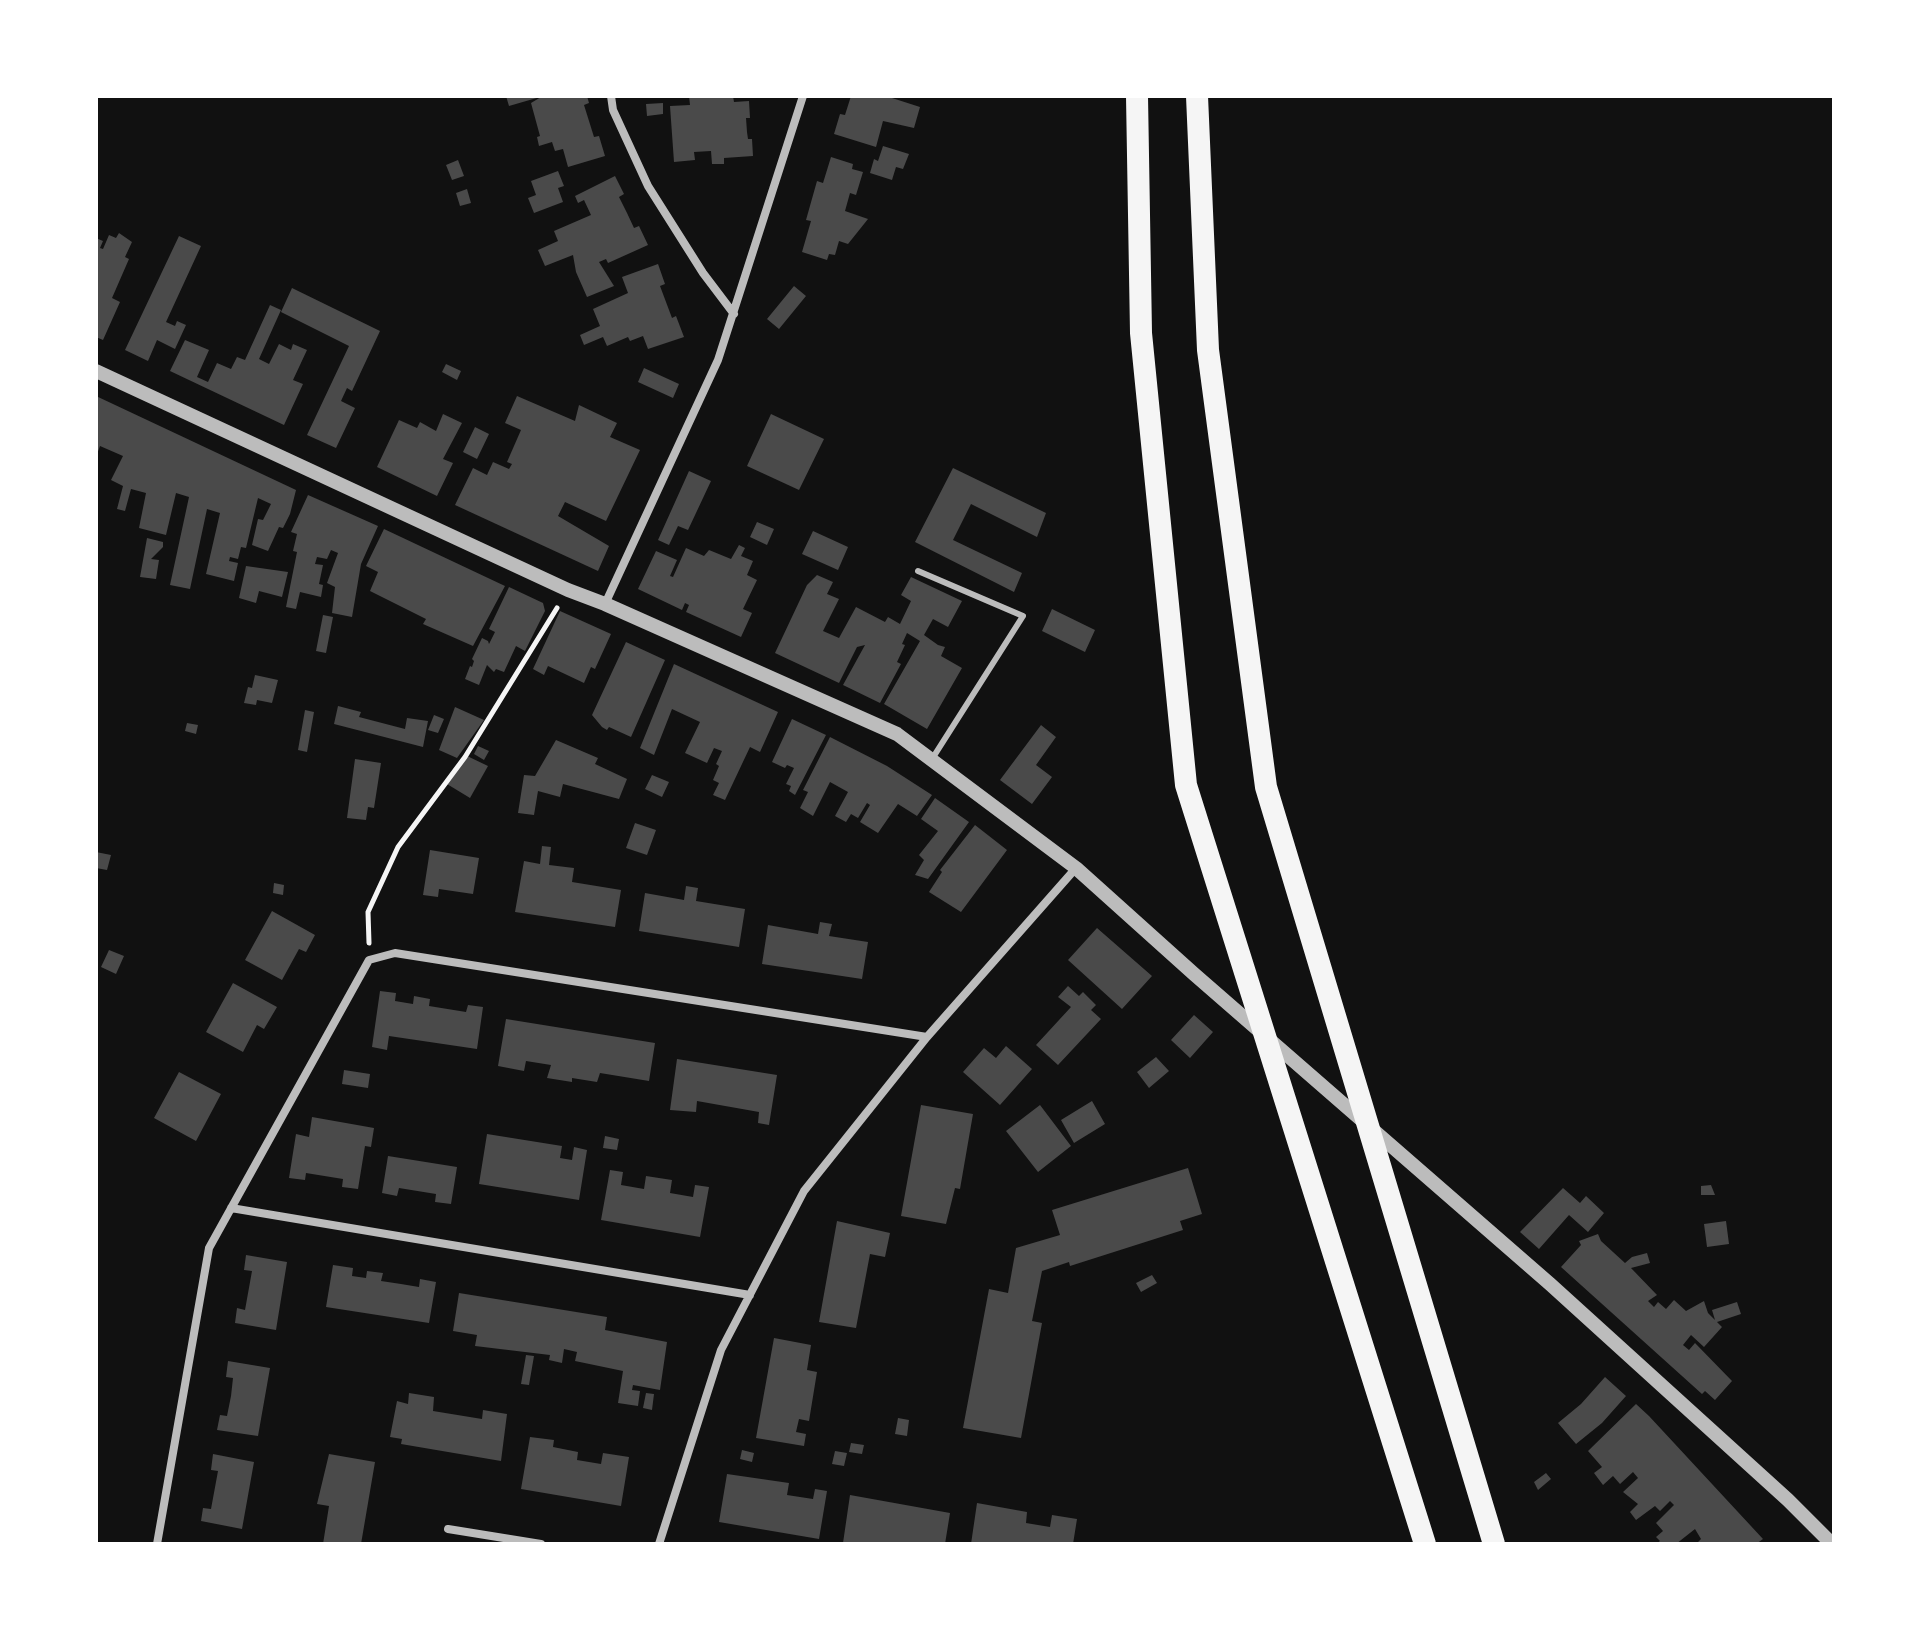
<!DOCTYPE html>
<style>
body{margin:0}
#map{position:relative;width:1930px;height:1640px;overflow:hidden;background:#111;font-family:Karla,sans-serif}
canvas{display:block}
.frame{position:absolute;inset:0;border:98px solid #fff;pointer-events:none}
</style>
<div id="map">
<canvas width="1930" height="1640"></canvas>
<div class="frame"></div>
</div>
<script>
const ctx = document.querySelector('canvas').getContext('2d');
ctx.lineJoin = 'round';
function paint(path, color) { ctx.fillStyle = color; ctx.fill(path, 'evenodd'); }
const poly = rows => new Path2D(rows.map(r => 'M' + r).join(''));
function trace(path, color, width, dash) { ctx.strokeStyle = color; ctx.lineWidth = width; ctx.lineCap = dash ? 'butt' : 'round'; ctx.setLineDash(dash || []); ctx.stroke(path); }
paint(poly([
 [506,96,540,96,540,97,509,106],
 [587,96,589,103,584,105,594,137,599,136,605,156,568,167,563,149,555,151,552,142,539,146,537,137,540,136,531,103,541,97],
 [689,96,733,96,734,102,749,101,750,118,746,118,747,132,748,139,752,139,753,156,724,158,724,164,712,164,711,151,694,152,695,160,674,162,670,106,690,105],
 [851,96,893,96,892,98,920,107,914,128,883,121,876,147,834,134,840,114,845,115],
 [663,103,663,114,647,116,646,104],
 [883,146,909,154,903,169,896,167,892,180,870,173,874,159,878,161],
 [831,157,853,164,852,169,863,172,856,195,850,193,845,211,868,219,848,244,839,241,835,255,829,254,827,260,802,252,811,221,806,220,817,181,823,183],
 [458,160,464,176,452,180,446,165],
 [558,171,564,186,558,188,563,202,534,213,528,198,536,195,531,181],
 [615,176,624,194,619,197,627,213,634,228,639,226,648,245,608,263,606,259,599,262,614,286,587,297,576,272,573,255,545,266,538,250,558,241,554,231,591,215,584,200,578,203,575,196],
 [467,189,471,203,460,206,456,193],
 [119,233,132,242,125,257,129,259,112,298,120,302,103,340,96,337,96,238,103,241,100,248,103,249,109,235,116,238],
 [179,236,201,246,166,322,175,326,177,321,186,325,175,349,157,340,148,361,125,350],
 [658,264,665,284,660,286,672,318,676,316,684,337,648,349,643,336,630,341,628,337,607,346,603,337,584,345,580,335,600,326,593,309,628,293,622,277],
 [794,286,806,296,779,329,767,319],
 [292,288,380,331,352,391,347,388,341,401,355,408,336,448,307,435,349,346,281,312],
 [270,305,281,310,259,359,269,364,279,344,291,350,293,344,307,350,293,380,303,384,284,425,170,371,185,340,209,350,197,377,208,382,217,363,231,369,237,357,245,360],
 [446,364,461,371,457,380,442,372],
 [644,368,679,384,673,398,638,382],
 [96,396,296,490,290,514,283,528,279,527,268,551,252,545,258,519,263,520,271,504,258,498,246,548,241,547,238,559,230,557,229,561,238,563,234,581,206,574,220,513,207,509,190,589,170,585,189,497,176,493,166,535,139,528,146,493,131,489,125,511,117,509,123,486,111,480,123,456,100,446,96,457],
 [517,396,575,421,579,405,617,423,610,437,640,450,606,521,565,502,558,516,609,546,598,571,455,505,473,468,487,475,493,462,509,469,512,464,507,462,521,430,505,423],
 [443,414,462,423,443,459,453,463,437,496,377,467,399,420,417,428,420,422,436,431],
 [771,414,824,439,799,490,747,466],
 [475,427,489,434,477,459,463,452],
 [953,468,1046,513,1037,537,971,504,953,540,1022,573,1014,592,915,542],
 [689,471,711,481,688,530,678,526,669,545,658,540],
 [308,495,378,526,361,564,352,617,332,613,335,587,327,583,338,553,331,550,327,559,317,557,315,564,323,565,319,584,323,585,321,597,300,592,296,609,286,607,297,552,293,551,297,534,291,532],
 [757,522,774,529,767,545,750,537],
 [384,529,505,586,473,646,423,624,426,619,370,591,378,572,366,566],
 [813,531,848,547,838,570,802,554],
 [147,538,163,542,163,547,151,559,159,560,156,579,140,577],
 [739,545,745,548,741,556,753,561,747,575,757,580,743,609,752,613,741,637,686,612,689,605,685,603,682,610,638,589,656,551,677,560,670,576,673,577,686,548,704,556,709,550,731,559],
 [246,566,288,572,282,597,259,591,256,603,239,598],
 [817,575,833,582,827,594,839,599,823,631,839,638,856,607,885,622,888,617,900,624,911,601,901,595,911,577,962,601,948,627,933,619,924,635,938,645,945,647,941,656,962,668,927,729,884,704,920,641,907,633,902,644,905,645,897,662,901,664,880,703,843,685,865,645,857,647,839,683,775,653,807,585],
 [509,587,543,603,545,611,525,651,516,646,504,672,496,669,494,672,487,665,479,685,465,679,470,666,472,667,474,661,472,659,482,638,488,641,489,644,495,632,489,629],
 [1052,609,1095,630,1085,652,1042,631],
 [560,611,611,634,595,669,591,667,584,683,548,666,544,675,533,669],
 [323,615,333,617,326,653,316,651],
 [626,642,665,660,631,737,609,727,607,730,602,727,592,715],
 [674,664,778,712,760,752,750,747,725,800,713,795,719,783,713,780,719,766,716,764,722,751,714,748,707,763,685,753,700,722,672,709,654,755,640,748],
 [255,675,278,680,272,703,257,700,256,705,244,703,248,687,252,688],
 [338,706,361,712,359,717,405,729,407,718,428,721,423,747,334,724],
 [455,707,484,720,457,758,439,750],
 [305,710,314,712,307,752,298,750],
 [434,715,444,719,438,733,428,730],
 [792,719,826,735,795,795,789,791,791,786,786,784,794,768,787,765,785,768,772,762],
 [187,723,198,725,196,734,185,731],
 [1041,725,1056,737,1036,765,1052,777,1032,804,1000,780],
 [830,737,887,766,932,795,917,816,898,804,878,833,860,822,870,805,867,803,858,818,851,814,846,822,835,816,848,792,830,782,813,816,800,808,808,792,803,790],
 [556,740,598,758,595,764,627,779,619,799,563,784,560,797,538,791,534,815,518,813,524,775,535,776],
 [478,746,489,751,484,760,474,754],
 [465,755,488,766,470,798,447,784],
 [355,759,381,763,374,808,368,807,366,820,347,818],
 [652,775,669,782,662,797,645,789],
 [935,798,969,822,928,879,915,875,924,860,919,855,938,831,921,819],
 [635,823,656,830,647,855,626,848],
 [975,825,1007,850,961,912,929,892,942,872,940,870],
 [542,846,551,847,549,865,574,868,572,882,621,890,615,927,515,912,524,861,540,864],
 [430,850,479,858,473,894,439,889,438,897,423,895],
 [96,852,111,855,107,870,96,868],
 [274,883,284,885,283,895,273,893],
 [686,886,698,888,696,901,745,909,739,947,639,931,645,893,684,900],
 [272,911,315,935,306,952,299,949,282,980,245,960],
 [820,922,832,924,829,936,868,942,862,979,762,964,768,925,818,934],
 [1097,928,1152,976,1122,1009,1068,960],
 [109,950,124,956,116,974,101,967],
 [233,983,277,1007,264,1029,257,1025,243,1052,206,1032],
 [1068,986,1079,996,1083,992,1096,1005,1091,1010,1101,1019,1058,1065,1036,1045,1071,1007,1058,997],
 [380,991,396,993,395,1001,413,1004,414,996,430,999,429,1006,466,1012,468,1005,483,1007,477,1049,389,1036,387,1050,372,1047],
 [1194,1015,1213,1032,1190,1058,1171,1040],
 [506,1019,655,1043,649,1081,600,1073,597,1082,572,1078,572,1082,547,1078,551,1065,526,1061,524,1071,498,1066],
 [1006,1046,1032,1069,1000,1105,963,1072,984,1048,996,1058],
 [1156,1057,1169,1071,1149,1088,1137,1072],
 [677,1059,777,1075,769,1125,758,1123,759,1112,697,1101,696,1112,670,1110],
 [344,1070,370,1074,368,1088,342,1084],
 [179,1072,221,1094,196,1141,154,1118],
 [1092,1101,1105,1124,1074,1143,1061,1120],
 [921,1105,973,1114,960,1189,955,1188,946,1224,901,1216],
 [1040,1105,1071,1146,1038,1172,1006,1131],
 [312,1117,374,1128,371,1147,365,1146,358,1189,342,1187,343,1179,306,1173,305,1180,289,1178,296,1134,309,1137],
 [487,1134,562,1146,560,1158,572,1160,574,1147,587,1150,579,1200,479,1184],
 [605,1136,619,1139,617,1150,603,1148],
 [388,1156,457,1167,451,1204,435,1202,436,1194,399,1188,397,1196,382,1193],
 [1188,1168,1202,1214,1180,1221,1183,1230,1070,1266,1069,1262,1042,1271,1032,1321,1042,1323,1021,1438,963,1428,989,1289,1008,1293,1016,1248,1060,1235,1052,1210],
 [610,1170,623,1172,621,1185,644,1189,646,1176,672,1180,670,1193,693,1197,695,1185,709,1187,700,1237,601,1220],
 [1711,1185,1715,1195,1701,1195,1701,1186],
 [1563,1188,1580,1203,1586,1196,1604,1213,1588,1232,1569,1215,1539,1249,1520,1232],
 [837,1221,890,1233,885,1257,870,1254,856,1328,819,1322],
 [1726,1221,1729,1244,1707,1247,1704,1224],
 [1598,1234,1601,1241,1625,1263,1632,1257,1647,1253,1650,1263,1631,1268,1657,1295,1648,1301,1654,1307,1658,1302,1666,1309,1674,1300,1686,1311,1704,1301,1708,1313,1715,1320,1712,1310,1737,1302,1741,1314,1717,1322,1722,1327,1704,1347,1691,1335,1683,1345,1689,1350,1695,1343,1732,1381,1715,1400,1705,1391,1702,1394,1561,1267,1581,1245,1579,1241],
 [246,1255,287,1262,276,1330,235,1323,237,1308,245,1310,252,1271,244,1270],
 [333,1265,353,1268,352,1276,366,1278,367,1271,383,1273,381,1281,401,1284,419,1287,420,1279,436,1282,429,1323,326,1307],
 [1152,1275,1157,1283,1141,1292,1136,1283],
 [459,1293,607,1317,605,1330,667,1342,660,1390,633,1385,632,1390,640,1391,638,1406,618,1403,623,1371,575,1361,577,1352,564,1349,562,1363,549,1360,550,1355,475,1346,477,1335,453,1331],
 [774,1338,811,1345,807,1370,817,1372,809,1421,799,1419,796,1432,806,1434,804,1446,756,1438],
 [526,1355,534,1356,529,1385,521,1384],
 [228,1361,270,1368,258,1436,217,1430,220,1415,227,1416,231,1396,233,1378,226,1377],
 [1605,1377,1626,1396,1602,1423,1576,1444,1558,1423,1581,1404],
 [409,1393,434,1397,433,1411,482,1419,483,1410,507,1414,501,1461,401,1444,402,1439,390,1437,397,1401,408,1404],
 [646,1393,654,1394,652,1410,643,1408],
 [1636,1404,1649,1416,1763,1539,1756,1544,1696,1544,1701,1539,1695,1529,1676,1544,1656,1544,1660,1541,1656,1537,1663,1531,1656,1523,1674,1505,1670,1501,1660,1511,1655,1506,1636,1520,1630,1512,1638,1504,1623,1492,1638,1478,1633,1472,1620,1484,1613,1476,1603,1485,1594,1473,1602,1467,1588,1451],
 [898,1418,909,1420,907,1436,895,1434],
 [530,1437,554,1440,553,1447,578,1452,577,1460,601,1464,603,1453,629,1457,621,1506,521,1489],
 [851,1443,864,1445,862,1454,849,1452],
 [742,1450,754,1453,752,1462,740,1459],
 [835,1451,847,1453,844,1466,832,1464],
 [213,1454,254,1462,242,1529,201,1521,203,1508,211,1509,218,1471,211,1470],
 [329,1454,375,1462,361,1544,323,1544,329,1506,317,1504],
 [1546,1473,1551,1479,1538,1490,1534,1482],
 [727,1474,789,1483,787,1495,813,1499,815,1489,827,1491,819,1539,719,1522],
 [850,1495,950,1513,945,1544,843,1543],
 [977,1503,1027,1512,1026,1523,1050,1527,1052,1515,1077,1519,1073,1544,971,1544]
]), '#4a4a4a');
trace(poly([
 [369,943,368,912,398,847,465,757,557,608]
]), '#f5f5f5', 5);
trace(poly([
 [918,571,1023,616,932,759]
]), '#bcbcbc', 6);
trace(poly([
 [611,96,613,110,648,186,703,273,734,314],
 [605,604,718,360,803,96],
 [231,1208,750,1295],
 [448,1529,541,1544],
 [157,1544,209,1248,369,960,395,953,927,1037],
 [659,1544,721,1350,804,1191,927,1037,1076,868]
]), '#bcbcbc', 8);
trace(poly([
 [96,371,568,590,605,604,897,734,1076,868,1194,974,1550,1284,1788,1500,1832,1544]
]), '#bcbcbc', 14);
trace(poly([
 [1137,96,1141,333,1186,785,1425,1544],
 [1197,96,1208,350,1266,787,1494,1544]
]), '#f5f5f5', 22);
</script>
